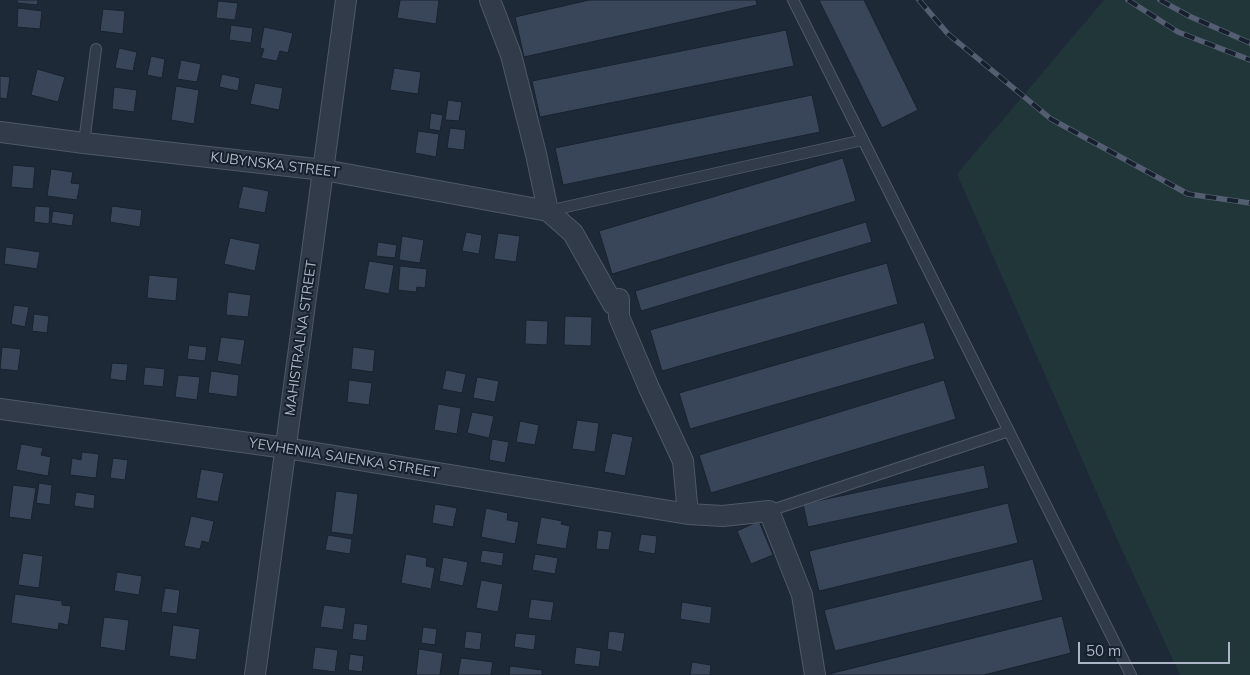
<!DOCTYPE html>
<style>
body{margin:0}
#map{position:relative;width:1250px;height:675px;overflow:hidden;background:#1e2938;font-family:Mulish,sans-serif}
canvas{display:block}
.scale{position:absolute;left:1078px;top:642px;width:152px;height:22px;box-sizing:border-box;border:2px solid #abb5c6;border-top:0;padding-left:6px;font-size:15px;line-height:18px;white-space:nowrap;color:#abb5c6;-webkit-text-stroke:4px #17202d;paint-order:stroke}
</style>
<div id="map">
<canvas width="1250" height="675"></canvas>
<div class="scale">50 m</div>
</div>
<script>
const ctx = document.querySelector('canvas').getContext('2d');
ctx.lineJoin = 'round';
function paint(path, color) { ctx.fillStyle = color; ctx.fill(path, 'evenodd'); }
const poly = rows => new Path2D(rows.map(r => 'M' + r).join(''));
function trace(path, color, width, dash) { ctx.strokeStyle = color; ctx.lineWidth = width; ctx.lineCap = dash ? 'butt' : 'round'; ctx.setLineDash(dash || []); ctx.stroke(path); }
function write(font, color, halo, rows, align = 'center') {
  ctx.font = font + ' Mulish,sans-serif'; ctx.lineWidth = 4; ctx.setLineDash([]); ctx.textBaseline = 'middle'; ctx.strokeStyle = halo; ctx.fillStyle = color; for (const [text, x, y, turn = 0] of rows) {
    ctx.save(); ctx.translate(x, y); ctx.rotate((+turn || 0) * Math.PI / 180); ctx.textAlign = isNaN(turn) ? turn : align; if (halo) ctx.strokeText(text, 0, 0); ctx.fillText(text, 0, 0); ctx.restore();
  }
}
paint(poly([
 [1104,0,1250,0,1250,675,1180,675,1117,539,957,174]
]), '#203639');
const building = poly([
 [17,0,38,0,37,5,17,3,17,0],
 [400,0,439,0,436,24,397,18,400,0],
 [589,0,756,0,757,5,524,57,515,17,589,0],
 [819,0,864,0,918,110,882,128,819,0],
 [218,1,238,3,235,20,216,18,218,1],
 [18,8,42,11,40,29,17,27,18,8],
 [103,9,125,11,123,34,100,31,103,9],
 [231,25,253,28,251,43,229,40,231,25],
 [264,27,293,33,288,53,280,51,277,61,261,58,264,49,260,48,264,27],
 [786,30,794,66,540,117,532,81,786,30],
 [119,48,137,52,133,71,115,68,119,48],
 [151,56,165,59,162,78,147,75,151,56],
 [181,60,201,64,197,82,177,79,181,60],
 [394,68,421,72,418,94,390,90,394,68],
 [37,69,65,77,58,102,31,95,37,69],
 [222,74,240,78,238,91,219,87,222,74],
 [0,76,10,77,7,99,0,98,0,76],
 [255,83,283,88,279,110,250,104,255,83],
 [176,86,199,90,194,124,171,120,176,86],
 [114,87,137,90,134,112,112,109,114,87],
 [812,95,820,132,563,185,555,148,812,95],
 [448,100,462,102,459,121,445,120,448,100],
 [431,113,443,115,440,131,429,129,431,113],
 [450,128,466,130,464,150,447,148,450,128],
 [418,131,439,134,436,157,415,153,418,131],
 [843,158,856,201,612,274,599,231,843,158],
 [13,165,35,167,33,189,11,187,13,165],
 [51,169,73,172,71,183,80,184,77,200,47,196,51,169],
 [243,186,269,191,265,213,238,208,243,186],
 [35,206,50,207,49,224,34,222,35,206],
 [112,206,142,210,140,227,110,222,112,206],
 [53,211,74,214,72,226,51,223,53,211],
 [866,222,872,242,641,311,635,291,866,222],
 [466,232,482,235,479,254,462,251,466,232],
 [498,233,520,236,516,262,494,259,498,233],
 [402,236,424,240,420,263,399,260,402,236],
 [230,238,260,244,255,271,224,264,230,238],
 [378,242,397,245,395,258,376,256,378,242],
 [6,247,40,252,37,269,4,264,6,247],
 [369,261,394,265,389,294,364,289,369,261],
 [887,263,898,304,662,371,650,330,887,263],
 [400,266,427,269,425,288,417,287,416,292,398,290,400,266],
 [149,275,178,278,176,301,147,298,149,275],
 [228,292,251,295,248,317,226,315,228,292],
 [14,305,29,307,25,327,11,324,14,305],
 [34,314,49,316,47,333,32,331,34,314],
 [565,316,592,317,591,346,564,345,565,316],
 [526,320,548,321,547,345,525,344,526,320],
 [924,322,935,359,690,429,679,393,924,322],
 [221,337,245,340,241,365,217,361,221,337],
 [189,345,207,347,205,361,187,359,189,345],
 [2,347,21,349,18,371,0,369,2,347],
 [353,347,375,350,373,372,351,369,353,347],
 [112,363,128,364,126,381,110,379,112,363],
 [145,367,165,369,163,387,143,385,145,367],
 [446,370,466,374,462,393,442,389,446,370],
 [211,371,239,375,237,397,208,393,211,371],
 [178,375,200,377,197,400,175,397,178,375],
 [477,377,499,381,495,402,473,398,477,377],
 [349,380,372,383,369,405,347,402,349,380],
 [944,380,956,419,711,493,699,455,944,380],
 [438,404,461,408,457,434,434,430,438,404],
 [472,412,494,416,489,438,467,433,472,412],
 [577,420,599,423,595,452,572,449,577,420],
 [520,421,539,425,535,445,516,442,520,421],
 [612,433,633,437,625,476,604,472,612,433],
 [492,439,509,442,505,463,489,460,492,439],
 [21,444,43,448,41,455,51,457,48,476,16,470,21,444],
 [82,452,99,454,96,478,70,475,72,458,81,460,82,452],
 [113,458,128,460,125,480,110,478,113,458],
 [984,465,989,488,808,527,803,504,984,465],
 [201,469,224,473,218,502,196,498,201,469],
 [39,483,52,485,50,505,36,503,39,483],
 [13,485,36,488,31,520,9,517,13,485],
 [336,491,358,494,353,535,331,532,336,491],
 [76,492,95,495,94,509,74,506,76,492],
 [1008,503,1018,543,819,591,809,551,1008,503],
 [435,504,457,508,453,527,432,523,435,504],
 [486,508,508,513,507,520,519,522,515,544,481,537,486,508],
 [191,516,214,521,209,543,202,541,200,549,184,546,191,516],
 [541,517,562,521,561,524,570,526,566,549,536,544,541,517],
 [759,521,773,555,751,564,737,531,759,521],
 [598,530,612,532,609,550,596,549,598,530],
 [641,534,657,536,655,554,638,551,641,534],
 [328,535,352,539,350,554,325,550,328,535],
 [482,550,504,553,502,566,480,562,482,550],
 [23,553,43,556,39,588,18,585,23,553],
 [406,554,427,558,426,566,435,568,431,589,401,583,406,554],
 [535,554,558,558,555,574,532,570,535,554],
 [443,557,468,562,463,586,439,581,443,557],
 [1033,559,1043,600,835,651,824,610,1033,559],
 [117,572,142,576,139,595,114,591,117,572],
 [481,580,503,584,498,612,476,608,481,580],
 [165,588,180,590,177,614,161,612,165,588],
 [15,594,62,601,62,605,71,606,68,625,59,623,58,630,11,623,15,594],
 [531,599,554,602,551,621,528,618,531,599],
 [682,602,712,607,710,624,680,619,682,602],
 [324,605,346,608,343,630,320,627,324,605],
 [1062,616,1071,653,984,675,829,675,829,674,1062,616],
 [104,617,129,620,125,651,100,647,104,617],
 [354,623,368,625,366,641,352,639,354,623],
 [173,625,200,629,196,660,169,656,173,625],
 [423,627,437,629,435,645,421,643,423,627],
 [466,631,482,633,480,650,464,648,466,631],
 [609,631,625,633,622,652,607,649,609,631],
 [516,633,536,635,534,650,514,647,516,633],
 [315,647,338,650,335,672,312,669,315,647],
 [576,647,601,651,599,667,574,664,576,647],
 [419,649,443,653,440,675,416,675,419,649],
 [350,654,364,656,362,672,348,670,350,654],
 [461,658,493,662,491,675,458,675,461,658],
 [692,662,711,665,710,675,690,675,692,662],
 [510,666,542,670,542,675,509,675,510,666]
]);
paint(building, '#394659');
trace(building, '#19222f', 1);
const service = poly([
 [793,0,1131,675],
 [84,143,96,49],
 [548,211,863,140],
 [769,511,1009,431]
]);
const minor = poly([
 [490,0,511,55,536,154,548,211,573,233,613,304,619,299,619,317,649,388,683,461,688,514,723,516,769,511,802,595,815,675],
 [0,132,84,143,324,170,548,211],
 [0,409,286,448,688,514],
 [255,675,346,0]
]);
trace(service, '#4f5867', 12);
trace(minor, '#4f5867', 22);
trace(service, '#313b49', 10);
trace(minor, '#313b49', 20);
const rail = poly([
 [919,0,948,34,1051,119,1188,194,1250,203],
 [1128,0,1178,32,1250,60],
 [1160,0,1189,16,1250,43]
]);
trace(rail, '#535e70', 5.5);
trace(rail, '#17202d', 4, [11]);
write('14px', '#abb5c6', '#17202d', [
 ["KUBYNSKA STREET",275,165,7],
 ["MAHISTRALNA STREET",301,338,-82],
 ["YEVHENIIA SAIENKA STREET",344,458,9]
]);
</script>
